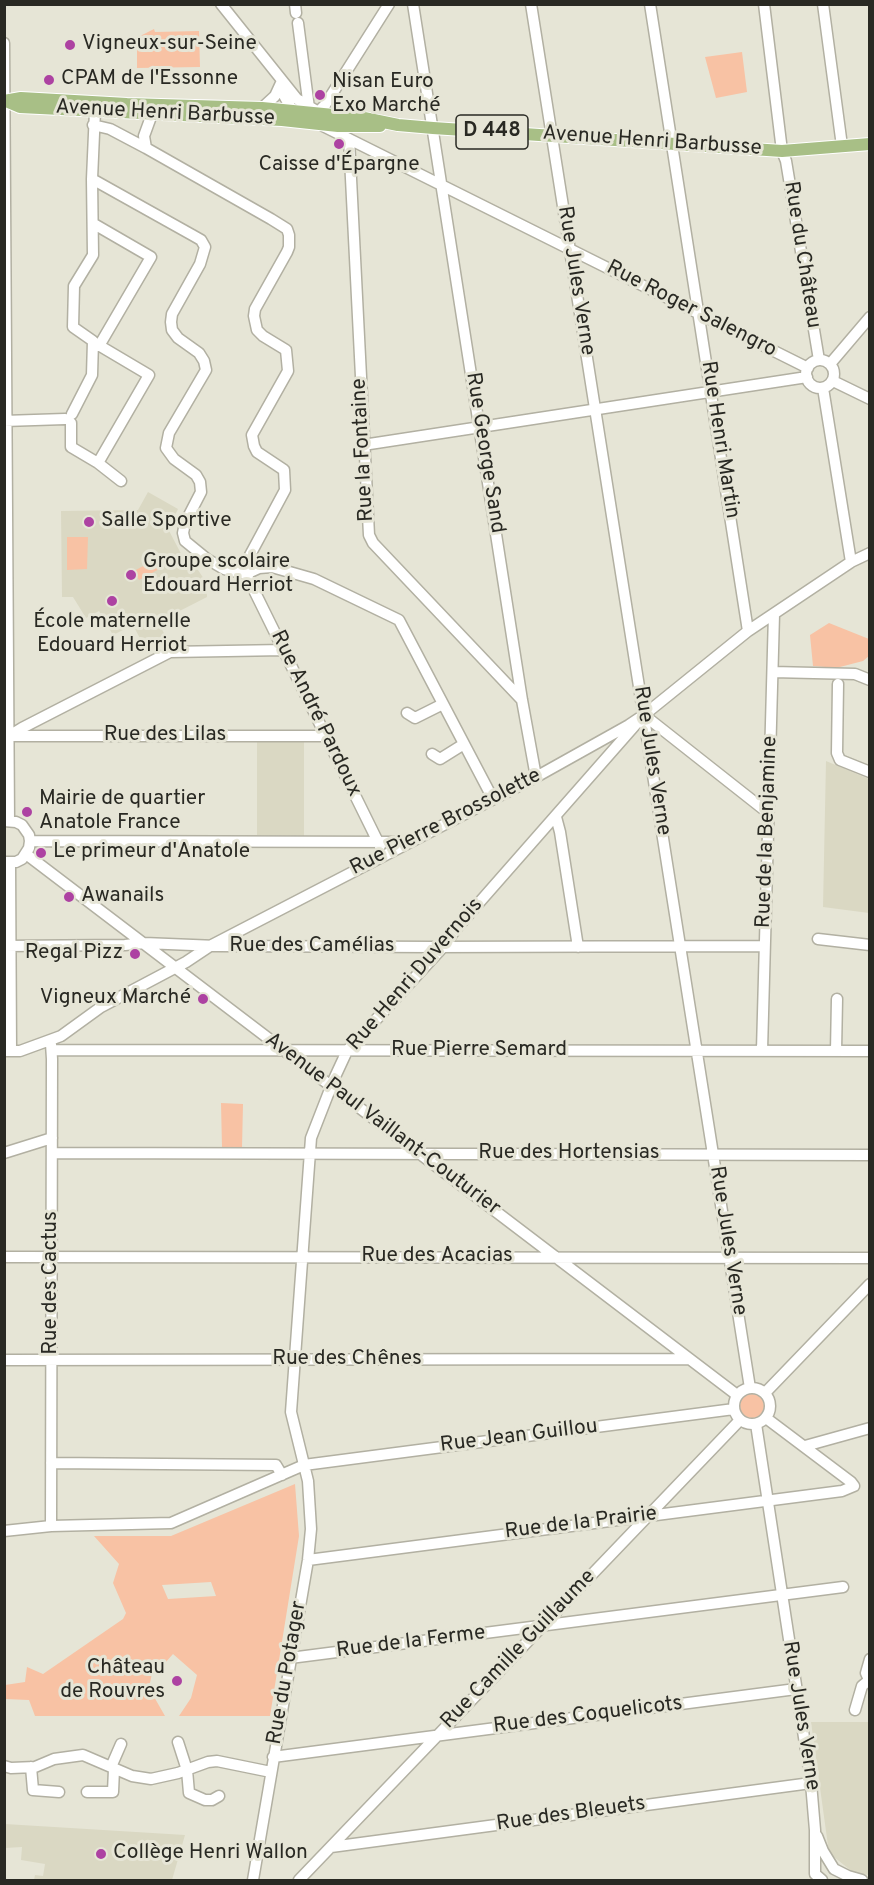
<!DOCTYPE html>
<meta charset="utf-8">
<style>
body{margin:0}
#map{position:relative;width:874px;height:1885px;overflow:hidden;background:#e6e5d6;font-family:Overpass,sans-serif}
canvas{display:block}
.frame{position:absolute;inset:0;border:6px solid #292923;pointer-events:none}
</style>
<div id="map">
<canvas width="874" height="1885"></canvas>
<div class="frame"></div>
</div>
<script>
const ctx = document.querySelector('canvas').getContext('2d');
ctx.lineJoin = 'round';
function paint(path, color) { ctx.fillStyle = color; ctx.fill(path, 'evenodd'); }
const poly = rows => new Path2D(rows.map(r => 'M' + r).join(''));
function trace(path, color, width, dash) { ctx.strokeStyle = color; ctx.lineWidth = width; ctx.lineCap = dash ? 'butt' : 'round'; ctx.setLineDash(dash || []); ctx.stroke(path); }
function write(font, color, halo, rows, align = 'center') {
  ctx.font = font + ' Overpass,sans-serif'; ctx.lineWidth = 6; ctx.setLineDash([]); ctx.textBaseline = 'middle'; ctx.strokeStyle = halo; ctx.fillStyle = color; for (const [text, x, y, turn = 0] of rows) {
    ctx.save(); ctx.translate(x, y); ctx.rotate((+turn || 0) * Math.PI / 180); ctx.textAlign = isNaN(turn) ? turn : align; if (halo) ctx.strokeText(text, 0, 0); ctx.fillText(text, 0, 0); ctx.restore();
  }
}
paint(poly([
 [148,492,178,509,172,521,166,525,188,567,194,564,206,582,207,597,158,622,166,637,145,648,133,625,113,635,99,611,86,618,73,597,62,597,61,511,138,510],
 [257,742,304,742,304,836,257,835],
 [826,761,869,779,869,913,823,907],
 [811,1722,869,1722,869,1875,854,1873,829,1853],
 [5,1824,185,1835,172,1880,34,1880,35,1875,43,1876,45,1864,21,1860,22,1847,5,1848]
]), '#dad8c3');
paint(poly([
 [154,29,155,32,199,31,200,67,137,68,137,36,140,36],
 [742,52,747,92,716,98,705,57],
 [67,537,88,537,87,569,67,570],
 [158,558,163,567,139,580,134,571],
 [829,623,869,639,869,656,863,661,836,668,813,666,810,635],
 [221,1103,243,1104,242,1148,222,1148],
 '740 1406a12 12 0 1 1 24 0a12 12 0 1 1-24 0Z',
 [295,1484,299,1536,270,1716,179,1716,191,1698,197,1675,173,1654,165,1663,153,1668,149,1688,165,1716,35,1716,29,1700,5,1699,5,1685,25,1682,27,1667,43,1674,123,1619,126,1613,113,1583,119,1564,94,1536,171,1536],
 [211,1582,216,1596,168,1599,162,1585]
]), '#f8c2a4');
const minor = poly([
 [221,4,297,99,320,113],
 [295,4,296,13],
 [413,4,522,700,536,777],
 [531,4,750,1388],
 [650,4,748,631],
 [764,4,782,151,786,161,819,360],
 [823,4,842,146],
 [298,23,309,108],
 [4,43,9,821],
 [280,88,292,110,297,116],
 [262,108,275,96,281,83],
 [314,116,325,105,389,4],
 [93,125,110,129,146,148,271,219,287,229,289,235,289,247,287,252,255,309,254,316,257,330,263,336,286,350,288,371,252,435,254,446,257,452,284,470,285,490,249,557,246,574],
 [323,126,808,368],
 [349,139,369,535,373,543,522,700],
 [146,148,144,136,152,114],
 [92,179,194,236,201,240,205,247,200,264,172,314,171,322,172,330,178,338,199,353,204,361,206,370,169,433,166,448,174,459,196,475,200,482,201,492,185,523,183,533,185,541,207,559,224,569,246,574],
 [94,224,151,257,99,346],
 [95,343,149,375,98,463],
 '806 374a14 14 0 1 1 28 0a14 14 0 1 1-28 0Z',
 [830,364,870,317],
 [833,381,870,399],
 [823,388,851,562],
 [72,414,92,375,93,341,73,327,74,286,93,255,92,179,95,111],
 [4,421,65,419],
 [71,423,71,447,98,463,121,481],
 [363,445,807,377],
 [246,574,259,568,272,567,314,579,399,620,493,799],
 [246,574,380,846],
 [773,672,855,674,870,680],
 [838,684,837,753,840,760,870,772],
 [407,713,415,718,443,704],
 [644,715,767,812],
 [4,736,326,736],
 [9,736,22,728,170,652,284,650],
 [432,754,440,759,464,744],
 [556,817,560,832,578,947],
 [4,821,16,822,22,825,29,835,30,841,29,848,22,859,16,862,5,862],
 [30,841,405,842],
 [26,854,737,1395],
 [10,863,11,1051],
 [818,939,870,945],
 [4,946,125,945,144,943,217,946,434,947,764,946],
 [51,1044,52,1059,51,1526],
 [52,1050,870,1051],
 [762,1050,774,614],
 [4,1051,20,1051,61,1036,101,1007,186,962,210,946,536,777,629,725,644,715,748,631,851,562,870,553],
 [836,1051,837,999],
 [4,1153,52,1138],
 [52,1153,870,1155],
 [4,1257,870,1258],
 [4,1360,689,1359],
 '734 1406a18 18 0 1 1 36 0a18 18 0 1 1-36 0Z',
 [765,1393,870,1284],
 [756,1424,811,1783,815,1830,815,1874,822,1880],
 [805,1446,870,1428],
 [51,1463,276,1465,282,1475],
 [4,1531,51,1526,171,1523,304,1465,734,1409],
 [308,1560,842,1491,854,1486,851,1482,766,1418],
 [290,1658,843,1587],
 [870,1659,866,1673,870,1682],
 [855,1710,862,1686,868,1681],
 [178,1742,187,1770,189,1793,205,1800,212,1800,219,1796],
 [273,1757,796,1689],
 [4,1766,11,1768,35,1767,54,1759,83,1755,132,1776,151,1779,178,1773,208,1762,217,1761,271,1772],
 [31,1767,33,1790,59,1792],
 [111,1767,121,1744],
 [87,1792,113,1792,114,1769],
 [817,1836,823,1851,834,1869,848,1876,862,1880],
 [331,1847,811,1783],
 [253,1880,308,1560,311,1529,308,1481,291,1412,311,1138,334,1079,347,1051,443,947,456,929,644,715],
 [299,1880,740,1420]
]);
const major = poly([
 [4,101,21,98,127,104,262,108,364,118,398,125,433,128,782,151,870,144],
 [6,101,20,107,282,120,338,126,380,126]
]);
trace(minor, '#b2b0a2', 13);
trace(major, '#fff', 14);
trace(minor, '#fff', 10);
trace(major, '#a8bf86', 12);
for (const [x, y, r, color] of [
 [70,45,6,"#ad42a2"],
 [49,80,6,"#ad42a2"],
 [320,95,6,"#ad42a2"],
 [339,144,6,"#ad42a2"],
 [89,522,6,"#ad42a2"],
 [131,575,6,"#ad42a2"],
 [112,601,6,"#ad42a2"],
 [27,812,6,"#ad42a2"],
 [41,853,6,"#ad42a2"],
 [69,897,6,"#ad42a2"],
 [135,954,6,"#ad42a2"],
 [203,999,6,"#ad42a2"],
 [177,1681,6,"#ad42a2"],
 [101,1854,6,"#ad42a2"]
]) { const dot = new Path2D(); dot.arc(x, y, r, 0, 2 * Math.PI); ctx.fillStyle = color; ctx.fill(dot); trace(dot, '#e6e5d6', 2); }
for (const [x, y, w] of [
 [492,132,72]
]) { const box = new Path2D(); box.roundRect(x - w / 2, y - 17, w, 34, 4.5); ctx.fillStyle = '#e6e5d6'; ctx.fill(box); trace(box, '#292923', 1.5); }
write('bold 20px', '#292923', null, [
 ["D 448",492,132]
]);
write('21px', '#292923', '#e6e5d6', [
 ["Vigneux-sur-Seine",82,45],
 ["CPAM de l'Essonne",61,80],
 ["Nisan Euro",332,83],
 ["Exo Marché",332,107],
 ["Caisse d'Épargne",339,166,"center"],
 ["Salle Sportive",101,522],
 ["Groupe scolaire",143,563],
 ["Edouard Herriot",143,587],
 ["École maternelle",112,623,"center"],
 ["Edouard Herriot",112,647,"center"],
 ["Mairie de quartier",39,800],
 ["Anatole France",39,824],
 ["Le primeur d'Anatole",53,853],
 ["Awanails",81,897],
 ["Regal Pizz",123,954,"right"],
 ["Vigneux Marché",191,999,"right"],
 ["Château",165,1669,"right"],
 ["de Rouvres",165,1693,"right"],
 ["Collège Henri Wallon",113,1854]
], 'left');
write('21px', '#292923', '#e6e5d6', [
 ["Avenue Henri Barbusse",165,114,3],
 ["Avenue Henri Barbusse",652,142,4],
 ["Rue du Château",801,255,81],
 ["Rue Jules Verne",575,281,81],
 ["Rue Roger Salengro",691,310,27],
 ["Rue Henri Martin",719,440,81],
 ["Rue la Fontaine",364,450,-93],
 ["Rue George Sand",484,453,81],
 ["Rue André Pardoux",315,714,64],
 ["Rue des Lilas",165,736],
 ["Rue Jules Verne",651,761,81],
 ["Rue Pierre Brossolette",446,823,-27],
 ["Rue de la Benjamine",768,832,-88],
 ["Rue des Camélias",312,947],
 ["Rue Henri Duvernois",416,975,-49],
 ["Rue Pierre Semard",479,1051],
 ["Avenue Paul Vaillant-Couturier",382,1125,37],
 ["Rue des Hortensias",569,1154],
 ["Rue Jules Verne",727,1241,81],
 ["Rue des Acacias",437,1257],
 ["Rue des Cactus",52,1283,-90],
 ["Rue des Chênes",347,1360],
 ["Rue Jean Guillou",519,1437,-7],
 ["Rue de la Prairie",581,1524,-7],
 ["Rue de la Ferme",411,1643,-7],
 ["Rue Camille Guillaume",519,1650,-46],
 ["Rue du Potager",288,1673,-80],
 ["Rue des Coquelicots",588,1716,-7],
 ["Rue Jules Verne",800,1716,81],
 ["Rue des Bleuets",571,1815,-8]
]);
</script>
